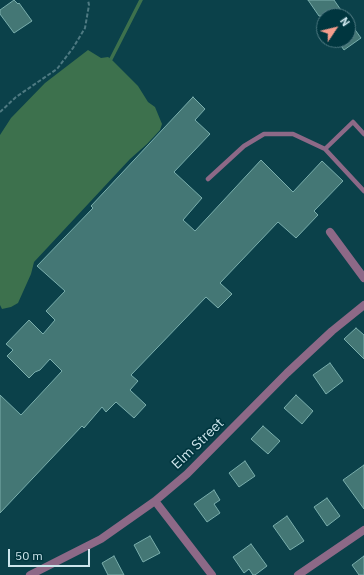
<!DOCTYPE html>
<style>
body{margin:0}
#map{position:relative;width:364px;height:575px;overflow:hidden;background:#0b414a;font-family:"IBM Plex Sans",sans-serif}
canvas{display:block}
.north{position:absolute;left:316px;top:8px;width:40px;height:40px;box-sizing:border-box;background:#00363f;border:1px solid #527c84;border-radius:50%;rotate:55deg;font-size:11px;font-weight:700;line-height:16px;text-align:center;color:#cde6ec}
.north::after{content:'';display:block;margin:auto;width:14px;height:18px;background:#f49d8c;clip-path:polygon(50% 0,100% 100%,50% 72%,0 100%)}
.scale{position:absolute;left:8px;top:549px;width:82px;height:18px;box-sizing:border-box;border:2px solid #cde6ec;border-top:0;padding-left:5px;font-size:12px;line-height:14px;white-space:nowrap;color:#cde6ec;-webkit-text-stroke:3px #00363f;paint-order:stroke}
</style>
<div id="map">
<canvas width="364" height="575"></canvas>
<div class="north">N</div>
<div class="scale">50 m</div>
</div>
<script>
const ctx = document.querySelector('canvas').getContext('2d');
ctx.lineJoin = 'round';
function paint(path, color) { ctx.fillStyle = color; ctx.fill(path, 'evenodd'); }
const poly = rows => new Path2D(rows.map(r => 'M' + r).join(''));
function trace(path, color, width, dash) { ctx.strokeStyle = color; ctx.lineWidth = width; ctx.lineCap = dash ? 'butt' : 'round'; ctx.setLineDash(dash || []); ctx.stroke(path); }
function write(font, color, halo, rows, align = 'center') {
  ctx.font = font + ' "IBM Plex Sans",sans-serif'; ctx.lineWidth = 3.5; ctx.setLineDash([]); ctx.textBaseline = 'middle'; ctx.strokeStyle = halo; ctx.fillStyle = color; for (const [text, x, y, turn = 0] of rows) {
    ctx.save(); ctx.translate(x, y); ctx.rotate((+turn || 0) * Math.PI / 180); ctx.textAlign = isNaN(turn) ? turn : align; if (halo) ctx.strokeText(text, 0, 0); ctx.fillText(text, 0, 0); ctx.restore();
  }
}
paint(poly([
 [88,50,101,58,108,57,111,59,138,86,148,102,155,107,162,124,160,130,147,144,130,159,34,262,31,274,18,303,11,307,2,309,0,305,0,135,11,118,45,83]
]), '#3d714d');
trace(poly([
 [111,59,141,0]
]), '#3d714d', 3.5);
const building = poly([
 [14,0,18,4,19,3,32,21,14,33,0,14,0,10,14,0],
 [308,0,334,0,345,16,319,16,308,0],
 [348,20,361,38,344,50,337,40,348,40,348,20],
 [193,97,205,109,195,120,210,134,174,172,202,198,183,220,195,231,261,160,293,192,322,161,343,181,314,211,318,215,296,238,278,222,220,283,232,294,218,308,206,297,131,375,138,381,130,390,146,405,134,418,116,402,106,412,102,407,84,428,82,426,0,513,0,395,21,415,62,371,50,359,40,370,35,372,29,378,7,356,13,350,6,344,29,320,43,334,55,320,46,311,65,291,37,266,93,208,91,206,193,97],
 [356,328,364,335,364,359,344,339,356,328],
 [330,363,343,381,326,394,313,375,330,363],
 [296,395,313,411,302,424,284,408,296,395],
 [263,426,280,441,268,454,251,439,263,426],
 [245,461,255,476,239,487,229,473,245,461],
 [364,465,364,509,343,480,364,465],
 [214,490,220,500,214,504,220,513,207,522,194,504,214,490],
 [327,498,340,516,327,526,314,507,327,498],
 [287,516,304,541,290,550,273,526,287,516],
 [150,536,160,553,143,562,134,545,150,536],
 [251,544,267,566,255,575,253,575,249,569,244,573,233,557,251,544],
 [114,556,124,575,108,575,102,563,114,556],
 [364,556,364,575,359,575,352,565,364,556]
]);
paint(building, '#447775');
trace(building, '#7aaeac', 1);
trace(poly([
 [0,112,16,97,57,69,73,48,85,28,89,5,88,0]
]), '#4e7a82', 2, [4, 2]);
trace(poly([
 [325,149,353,122,364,134],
 [208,179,244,146,264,134,293,134,325,149,364,191]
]), '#8d6987', 4.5);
trace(poly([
 [330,232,364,278],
 [155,501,212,575],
 [30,575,101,539,155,501,187,474,287,373,332,331,364,305],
 [298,575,364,530]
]), '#8d6987', 8);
write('14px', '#cde6ec', '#00363f', [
 ["Elm Street",198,444,-44]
]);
</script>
